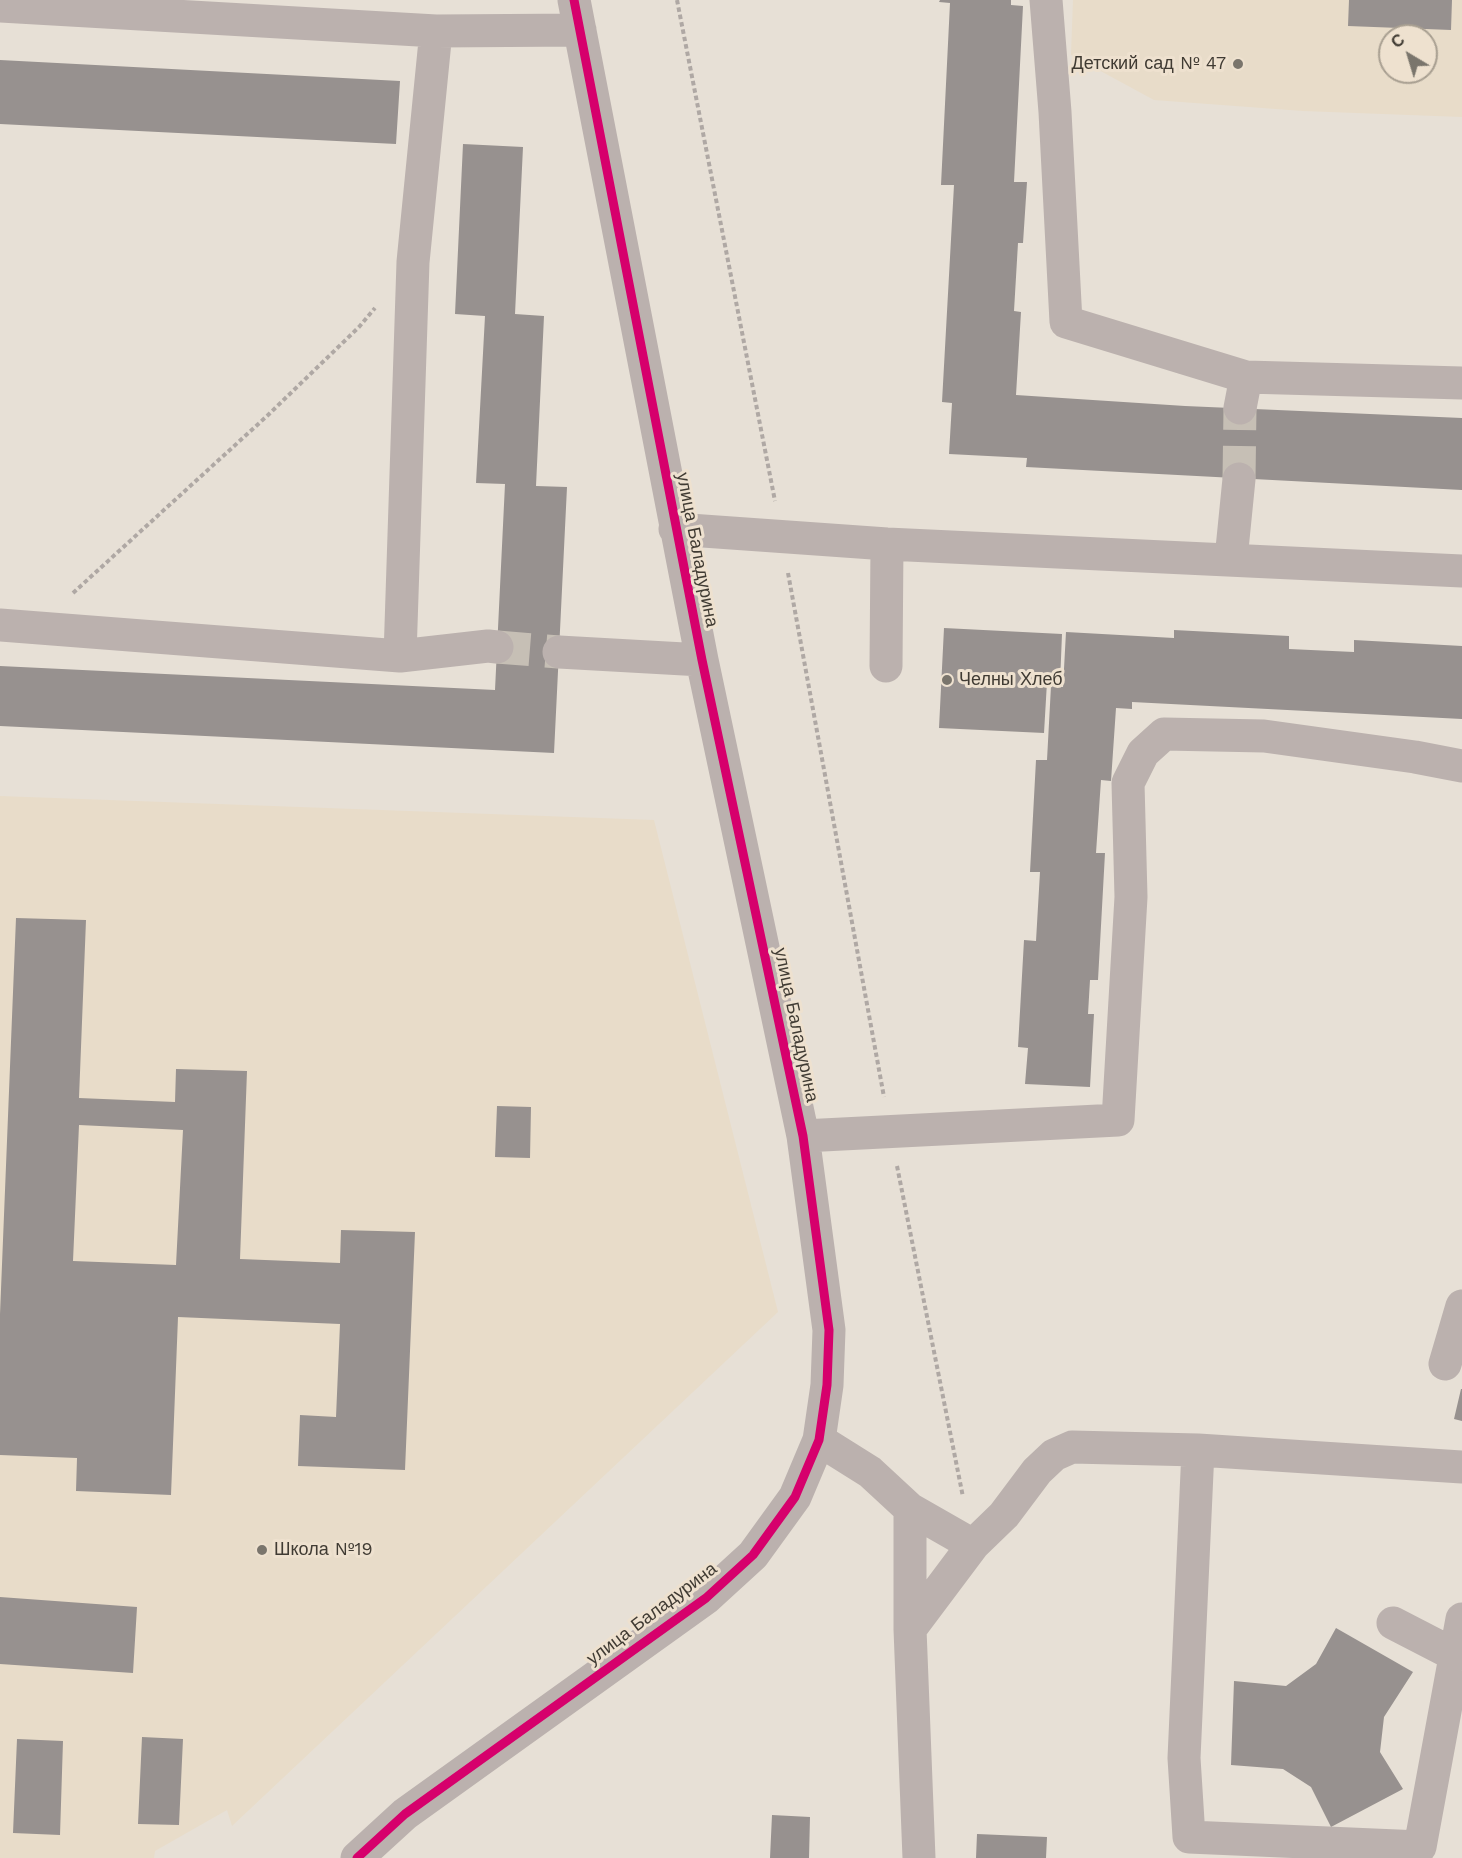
<!DOCTYPE html>
<meta charset="utf-8">
<style>
body{margin:0}
#map{position:relative;width:1462px;height:1858px;overflow:hidden;background:#e7e0d6;font-family:"Work Sans",sans-serif}
canvas{display:block}
.north{position:absolute;left:1378px;top:24px;width:60px;height:60px;box-sizing:border-box;background:#eee1cf;border:2px solid #a89f91;border-radius:50%;rotate:322deg;font-size:16px;font-weight:700;line-height:24px;text-align:center;color:#403b33}
.north::after{content:'';display:block;margin:auto;width:21px;height:27px;background:#7a756c;clip-path:polygon(50% 0,100% 100%,50% 72%,0 100%)}
</style>
<div id="map">
<canvas width="1462" height="1858"></canvas>
<div class="north">С</div>
</div>
<script>
const ctx = document.querySelector('canvas').getContext('2d');
ctx.lineJoin = 'round';
function paint(path, color) { ctx.fillStyle = color; ctx.fill(path, 'evenodd'); }
const poly = rows => new Path2D(rows.map(r => 'M' + r).join(''));
function trace(path, color, width, dash) { ctx.strokeStyle = color; ctx.lineWidth = width; ctx.lineCap = dash ? 'butt' : 'round'; ctx.setLineDash(dash || []); ctx.stroke(path); }
function write(font, color, halo, rows, align = 'center') {
  ctx.font = font + ' "Work Sans",sans-serif'; ctx.lineWidth = 6; ctx.setLineDash([]); ctx.textBaseline = 'middle'; ctx.strokeStyle = halo; ctx.fillStyle = color; for (const [text, x, y, turn = 0] of rows) {
    ctx.save(); ctx.translate(x, y); ctx.rotate((+turn || 0) * Math.PI / 180); ctx.textAlign = isNaN(turn) ? turn : align; if (halo) ctx.strokeText(text, 0, 0); ctx.fillText(text, 0, 0); ctx.restore();
  }
}
paint(poly([
 [1073,0,1462,0,1462,117,1303,111,1154,100,1071,55],
 [1390,36,1426,36,1426,72,1390,72],
 [0,796,654,820,778,1312,232,1826,227,1810,155,1851,154,1858,0,1858]
]), '#e8dcc9');
paint(poly([
 [940,0,1011,0,1011,5,1023,6,1014,182,1027,182,1023,243,1018,243,1014,311,1021,312,1016,395,1185,406,1462,418,1462,490,1026,467,1027,458,949,454,952,403,942,402,954,185,941,185,950,3,939,2],
 [1349,0,1452,0,1451,30,1348,26],
 [0,60,400,81,396,144,0,124],
 [463,144,523,147,515,314,544,316,536,486,567,487,554,753,0,726,0,666,495,690,505,484,476,483,485,316,455,314],
 [944,628,1062,634,1060,683,1047,682,1044,733,939,728],
 [1174,630,1289,636,1289,649,1354,652,1354,640,1462,646,1462,719,1132,702,1132,709,1116,708,1111,781,1101,780,1096,853,1105,853,1098,980,1090,980,1088,1014,1094,1014,1090,1087,1025,1084,1028,1048,1018,1047,1024,940,1036,941,1040,872,1030,872,1036,760,1047,760,1051,686,1063,687,1066,632,1174,638],
 [16,918,86,920,79,1098,175,1102,176,1069,247,1071,240,1259,340,1263,341,1230,415,1232,405,1470,298,1466,300,1415,336,1417,340,1324,178,1317,171,1495,76,1491,77,1458,0,1455,0,1314],
 [79,1125,183,1130,176,1265,73,1261],
 [497,1106,531,1107,530,1158,495,1157],
 [1461,1389,1462,1389,1462,1421,1454,1419],
 [0,1597,137,1607,133,1673,0,1664],
 [1336,1628,1413,1672,1384,1717,1380,1752,1403,1789,1331,1827,1311,1787,1283,1769,1231,1765,1234,1681,1286,1686,1316,1664],
 [142,1737,183,1739,179,1825,138,1824],
 [17,1739,63,1741,60,1835,13,1833],
 [772,1815,810,1817,809,1858,770,1858],
 [977,1834,1047,1837,1046,1858,976,1858]
]), '#97918f');
trace(poly([
 [1239,479,1240,408],
 [497,647,559,652]
]), '#c6bfb5', 33, [33, 16]);
trace(poly([
 [677,0,775,501],
 [788,573,884,1097],
 [73,593,267,416,359,327,375,308],
 [897,1166,963,1497]
]), '#afa8a4', 4, [4.5, 3]);
trace(poly([
 [1046,0,1055,112,1066,322,1246,377,1462,383],
 [0,6,436,31,580,30],
 [1240,408,1246,377],
 [675,529,887,544,1462,571],
 [1231,559,1239,479],
 [0,625,400,656,413,262,436,31],
 [559,652,702,660],
 [400,656,488,646,497,647],
 [886,666,887,544],
 [803,1136,1118,1120,1131,897,1128,783,1143,753,1164,734,1264,736,1415,757,1462,766],
 [1445,1364,1462,1306],
 [819,1440,870,1472,910,1509,973,1545],
 [1198,1450,1184,1758,1189,1837,1420,1847,1462,1619],
 [910,1509,910,1629,919,1858],
 [1393,1623,1455,1655],
 [910,1629,973,1545,1004,1515,1037,1471,1054,1455,1072,1447,1198,1450,1462,1467],
 [357,1858,405,1814,706,1598,753,1555,795,1497,819,1440,827,1385,829,1330,803,1136,702,660,574,0]
]), '#bbb1ae', 33);
trace(poly([
 [357,1858,405,1814,706,1598,753,1555,795,1497,819,1440,827,1385,829,1330,803,1136,702,660,574,0]
]), '#d6006c', 9);
for (const [x, y, r, color] of [
 [1238,64,6,"#7a756c"],
 [947,680,6,"#7a756c"],
 [262,1550,6,"#7a756c"]
]) { const dot = new Path2D(); dot.arc(x, y, r, 0, 2 * Math.PI); ctx.fillStyle = color; ctx.fill(dot); trace(dot, '#eee1cf', 2); }
write('18px', '#403b33', '#eee1cf', [
 ["Детский сад № 47",1226,64,"right"],
 ["Челны Хлеб",959,680],
 ["Школа №19",274,1550]
], 'left');
write('18px', '#403b33', '#eee1cf', [
 ["улица Баладурина",697,550,79],
 ["улица Баладурина",796,1025,78],
 ["улица Баладурина",652,1614,-37]
]);
</script>
